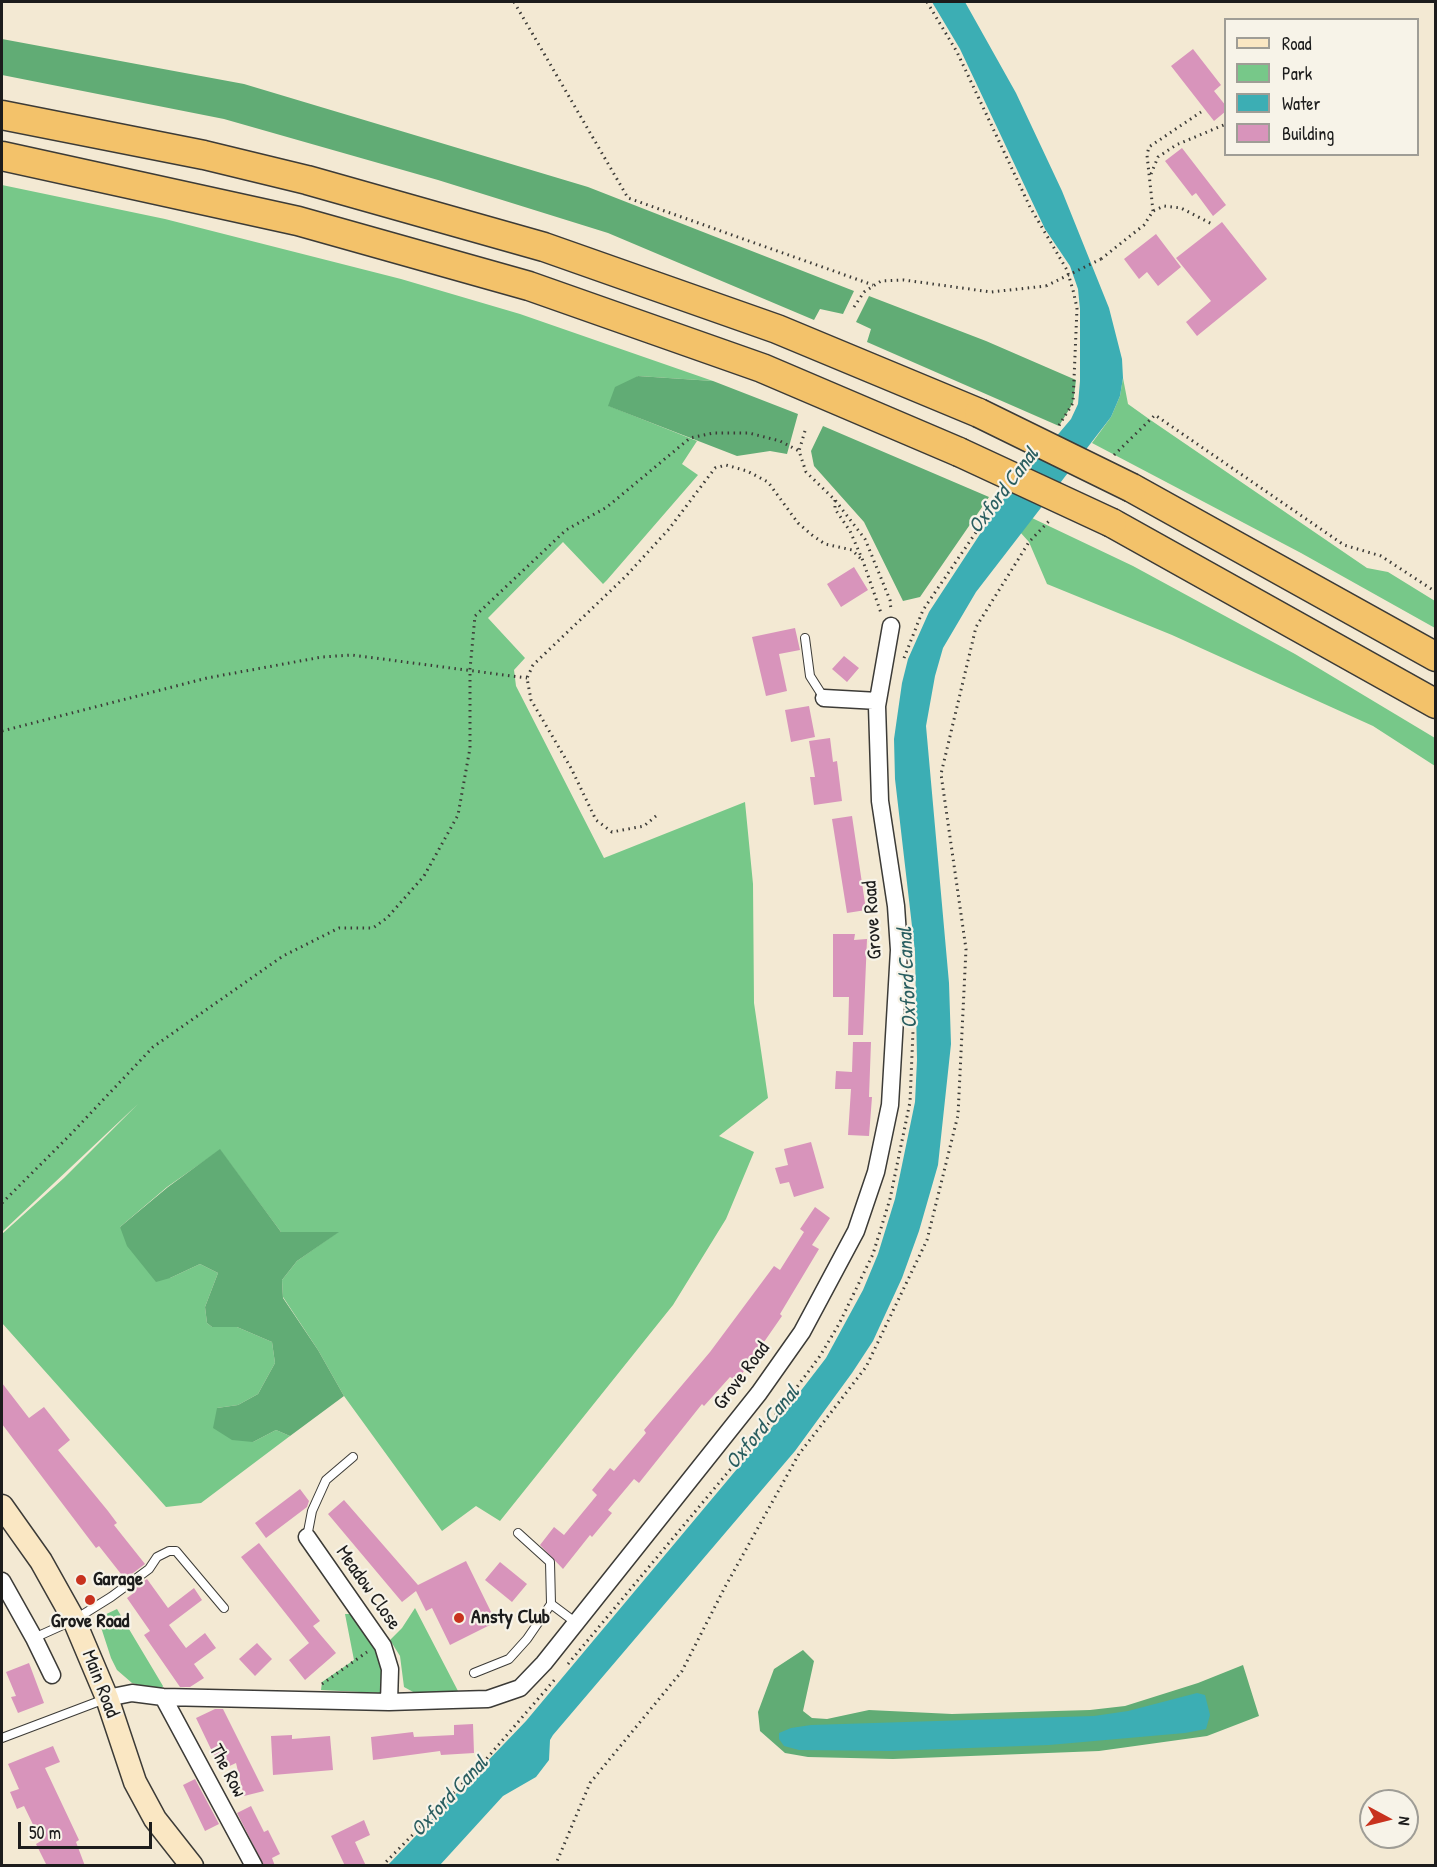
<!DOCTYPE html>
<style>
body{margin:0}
#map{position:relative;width:1437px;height:1867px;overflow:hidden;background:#f3e9d3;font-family:"Patrick Hand",sans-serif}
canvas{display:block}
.frame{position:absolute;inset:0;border:3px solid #1c1c1c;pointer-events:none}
.legend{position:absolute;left:1224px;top:18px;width:195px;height:138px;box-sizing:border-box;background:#f7f3e8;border:2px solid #9f9d96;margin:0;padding:8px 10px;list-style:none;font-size:18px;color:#1c1c1c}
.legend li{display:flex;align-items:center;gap:12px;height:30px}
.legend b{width:30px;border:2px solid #9f9d96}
.north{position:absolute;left:1359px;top:1789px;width:60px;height:60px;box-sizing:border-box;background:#f7f3e8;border:2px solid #9f9d96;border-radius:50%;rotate:97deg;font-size:16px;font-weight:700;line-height:24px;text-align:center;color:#1c1c1c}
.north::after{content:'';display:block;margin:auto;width:21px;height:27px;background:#c8321e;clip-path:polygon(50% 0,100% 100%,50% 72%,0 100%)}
.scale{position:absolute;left:18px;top:1822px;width:134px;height:27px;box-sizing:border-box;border:3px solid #1c1c1c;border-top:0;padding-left:8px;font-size:18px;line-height:21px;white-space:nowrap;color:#1c1c1c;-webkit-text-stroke:4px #f7f3e8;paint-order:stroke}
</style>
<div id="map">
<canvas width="1437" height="1867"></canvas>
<div class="frame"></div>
<ul class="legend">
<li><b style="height:8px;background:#fae7c3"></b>Road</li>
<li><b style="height:16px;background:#77c889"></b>Park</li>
<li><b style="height:16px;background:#3caeb4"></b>Water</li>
<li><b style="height:16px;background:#d894bb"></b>Building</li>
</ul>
<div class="north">N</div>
<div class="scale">50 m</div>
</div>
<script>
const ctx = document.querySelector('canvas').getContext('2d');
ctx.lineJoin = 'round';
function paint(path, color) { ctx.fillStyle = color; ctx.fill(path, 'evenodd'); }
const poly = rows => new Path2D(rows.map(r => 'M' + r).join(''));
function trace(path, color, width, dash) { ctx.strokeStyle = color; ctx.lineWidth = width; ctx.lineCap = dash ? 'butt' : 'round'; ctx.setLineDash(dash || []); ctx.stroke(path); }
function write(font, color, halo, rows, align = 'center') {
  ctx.font = font + ' "Patrick Hand",sans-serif'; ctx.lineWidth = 4.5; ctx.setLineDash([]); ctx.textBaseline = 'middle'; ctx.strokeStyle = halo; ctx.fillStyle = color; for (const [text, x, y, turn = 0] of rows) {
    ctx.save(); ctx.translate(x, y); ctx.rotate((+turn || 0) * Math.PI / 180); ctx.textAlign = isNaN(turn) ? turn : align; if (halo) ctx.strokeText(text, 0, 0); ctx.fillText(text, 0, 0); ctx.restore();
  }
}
paint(poly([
 [2,185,165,219,401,279,520,314,713,381,638,376,609,406,697,441,682,464,698,475,607,580,603,584,563,542,488,618,525,658,514,670,516,686,604,858,745,802,753,884,754,1003,768,1098,719,1136,754,1152,726,1219,673,1305,500,1521,476,1506,442,1531,344,1396,318,1350,283,1297,282,1280,297,1261,338,1232,281,1232,220,1150,167,1187,120,1227,170,1278,200,1264,218,1273,205,1307,207,1323,212,1327,237,1327,272,1342,275,1363,258,1394,238,1405,217,1408,253,1442,276,1430,290,1436,201,1503,166,1507,2,1323,2,1234,64,1178,138,1104,2,1232],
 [1123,378,1128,404,1149,419,1367,568,1388,572,1435,601,1435,628,1301,553,1092,443,1111,417,1120,396],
 [1032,518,1133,566,1295,654,1435,738,1435,766,1373,726,1172,635,1047,584,1029,542,1020,532],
 [415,1608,458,1691,415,1693,404,1687,400,1656,390,1640,402,1628],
 [117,1609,163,1686,161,1690,132,1683,117,1670,111,1658,98,1618],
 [345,1614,352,1614,381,1648,386,1691,381,1693,321,1690,322,1682,354,1660]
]), '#77c889');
paint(poly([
 [2,39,244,84,588,187,854,291,843,314,820,309,814,320,608,233,438,180,224,119,2,75],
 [869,296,986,341,1076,380,1073,403,1059,426,867,342,871,329,856,322],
 [638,376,713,381,798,414,787,454,770,451,737,456,608,406,615,387],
 [823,426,989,497,920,597,903,601,864,522,814,466,811,451],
 [220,1149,281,1232,339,1232,297,1261,282,1280,283,1298,318,1350,344,1396,290,1436,276,1430,253,1442,232,1440,213,1428,217,1408,238,1405,258,1394,275,1363,272,1342,237,1327,212,1327,207,1323,205,1307,218,1273,200,1264,170,1278,156,1282,127,1246,120,1227,168,1187],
 [803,1650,814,1661,803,1711,812,1718,827,1719,869,1710,952,1714,1090,1710,1125,1706,1198,1683,1243,1665,1259,1716,1207,1736,1099,1751,893,1759,808,1757,785,1753,760,1731,758,1712,774,1669]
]), '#61ac75');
paint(poly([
 [932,2,965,2,1016,93,1062,191,1109,308,1122,359,1123,378,1120,396,1111,417,976,592,943,648,935,676,926,726,949,983,951,1044,938,1165,919,1231,902,1278,873,1341,852,1373,795,1451,553,1735,550,1740,549,1760,536,1777,503,1796,440,1865,387,1866,526,1721,783,1414,826,1358,863,1290,878,1254,895,1199,915,1102,917,1060,915,952,895,779,894,739,902,683,908,659,929,612,1001,502,1071,419,1078,404,1080,381,1080,309,1078,289,1070,266,1045,229,960,49],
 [1197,1693,1205,1695,1210,1715,1206,1729,1185,1733,1049,1745,889,1751,799,1750,784,1746,779,1739,779,1733,791,1728,811,1725,1094,1716,1128,1711]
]), '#3caeb4');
paint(poly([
 [1193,49,1221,85,1214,91,1226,106,1226,111,1214,121,1171,66],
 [1182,148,1226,205,1213,216,1196,193,1192,196,1165,161],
 [1222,222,1267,279,1197,336,1186,322,1211,301,1176,258],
 [1156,234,1181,267,1158,286,1147,272,1139,279,1124,259],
 [854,567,868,590,841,607,827,584],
 [795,628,800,650,779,654,787,691,766,696,752,637],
 [844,656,859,668,847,682,832,669],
 [809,706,815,737,791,742,785,710],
 [830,738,833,762,837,761,842,801,814,805,810,777,815,777,809,741],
 [852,816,866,910,847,913,832,819],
 [833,934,855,934,854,940,867,939,863,1035,848,1035,849,997,833,997],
 [853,1042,871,1042,869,1097,872,1097,869,1136,848,1135,851,1089,835,1089,836,1071,852,1072],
 [811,1142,824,1188,794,1197,789,1182,780,1184,775,1168,788,1165,784,1149],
 [815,1207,830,1218,812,1245,819,1249,780,1314,782,1316,737,1381,730,1377,704,1406,702,1404,639,1483,634,1479,608,1510,612,1513,592,1537,590,1535,563,1569,540,1545,554,1527,564,1535,597,1495,592,1490,610,1468,614,1471,646,1433,644,1430,710,1352,774,1266,780,1270,804,1232,800,1229],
 [2,1383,29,1418,44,1407,70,1440,58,1450,108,1511,117,1523,114,1525,145,1564,125,1579,99,1546,96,1548,2,1424],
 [300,1489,309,1501,307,1507,266,1538,255,1523],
 [344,1500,418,1585,466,1561,496,1622,450,1645,432,1608,426,1611,416,1591,402,1602,328,1514],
 [259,1543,320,1621,313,1626,336,1653,305,1680,289,1660,309,1643,241,1557],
 [500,1562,527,1584,512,1602,485,1580],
 [147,1579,168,1608,194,1588,202,1600,169,1625,186,1648,205,1633,216,1648,194,1664,204,1678,190,1687,180,1687,144,1635,150,1631,127,1598,135,1592,133,1589],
 [257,1643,272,1659,255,1676,239,1659],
 [29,1663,44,1703,18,1713,11,1697,16,1696,6,1672],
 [215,1709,223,1709,264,1791,244,1796,236,1763,221,1770,196,1718],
 [473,1724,474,1753,441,1755,440,1751,373,1760,371,1737,413,1732,414,1737,454,1735,454,1725],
 [292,1735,292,1739,330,1736,333,1770,273,1775,271,1736],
 [53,1746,60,1762,45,1768,79,1840,76,1842,85,1866,47,1866,36,1844,41,1841,24,1806,17,1809,10,1792,19,1789,8,1764],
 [195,1779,219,1824,205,1831,183,1785],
 [251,1806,264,1832,268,1830,280,1854,272,1858,275,1866,264,1866,237,1813],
 [364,1820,370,1835,355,1842,366,1866,345,1866,331,1836]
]), '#d894bb');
const service = poly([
 [805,638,810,676,824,698],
 [518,1533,550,1562,551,1604],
 [307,1537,312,1511,326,1480,353,1457],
 [34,1638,74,1620,111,1597,149,1569,157,1557,169,1551,176,1551,224,1608],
 [474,1673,509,1659,527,1639,551,1604,575,1622],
 [2,1738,105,1699]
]);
const minor = poly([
 [824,698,878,701],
 [307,1537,383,1646,390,1669,389,1702],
 [2,1581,34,1638,52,1675],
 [163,1697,254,1866],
 [107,1698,132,1693,163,1697,389,1702,452,1700,488,1699,520,1688,544,1663,759,1393,802,1332,856,1231,876,1172,890,1105,899,950,896,906,880,801,877,706,891,626]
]);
const secondary = poly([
 [2,1506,41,1561,74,1620,107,1698,135,1782,155,1819,192,1866]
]);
const motorway = poly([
 [2,115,204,155,307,180,544,247,777,329,979,413],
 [2,156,298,221,529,286,762,368,959,452],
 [1132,488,1436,657],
 [1112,523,1436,704]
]);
trace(service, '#3c3b37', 10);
trace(minor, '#3c3b37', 19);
trace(secondary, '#3c3b37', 25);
trace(motorway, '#3c3b37', 31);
trace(poly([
 [514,2,628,198,873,285],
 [927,2,957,52,1030,207,1067,270,1073,290,1077,308,1073,403,1058,427],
 [1151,174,1158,157,1176,145,1226,124],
 [1153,211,1147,155,1149,147,1201,112],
 [1101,259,1144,225,1153,211,1164,206,1181,208,1212,224],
 [854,307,864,292,881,281,904,280,991,292,1046,286],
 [805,431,799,451,806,472,835,500,865,539,890,600,891,610],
 [1114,455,1155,415,1344,545,1381,556,1436,592],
 [835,500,835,509,850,531,863,561,881,613],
 [904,658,923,610,1000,497],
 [2,731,207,678,322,657,352,655,527,678],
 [656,816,644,826,612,832,596,820,571,768,531,700,527,678,533,665,626,576,669,529,715,468,726,465,747,471,768,482,798,523,812,535,825,544,852,550,863,561],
 [2,1203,70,1135,153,1047,283,956,339,928,373,928,387,918,424,876,458,815,470,748,470,669,475,616,566,530,607,507,690,438,713,433,749,433,780,441,799,451],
 [568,1664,779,1411,820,1356,839,1324,873,1254,890,1199,910,1102,913,1031],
 [322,1684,367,1652],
 [382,1866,482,1764,556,1678],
 [555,1866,590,1783,682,1671,725,1587,799,1454,866,1367,927,1240,958,1115,966,949,941,774,976,627,1029,542,1050,520]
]), '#3c3b37', 3, [1.5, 4.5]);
trace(service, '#fff', 8);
trace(minor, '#fff', 16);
trace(secondary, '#fae7c3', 22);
trace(motorway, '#f3c26a', 28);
const motorwayBridge = poly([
 [979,413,1132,488],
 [959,452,1112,523]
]);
trace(motorwayBridge, '#3c3b37', 31, []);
trace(poly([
 [1046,286,1101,259]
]), '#3c3b37', 3, [1.5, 4.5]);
trace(motorwayBridge, '#f3c26a', 28);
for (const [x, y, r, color] of [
 [81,1580,6,"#c8321e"],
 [90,1600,6,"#c8321e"],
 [459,1618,6,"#c8321e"]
]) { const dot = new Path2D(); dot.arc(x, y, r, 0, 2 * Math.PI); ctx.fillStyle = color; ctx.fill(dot); trace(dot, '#f7f3e8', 2); }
write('20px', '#1c1c1c', '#f7f3e8', [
 ["Grove Road",873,920,-94],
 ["Grove Road",742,1376,-53],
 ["Meadow Close",368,1588,55],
 ["Main Road",100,1684,69],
 ["The Row",227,1771,62]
]);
write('bold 20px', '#1c1c1c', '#f7f3e8', [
 ["Garage",93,1580],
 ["Ansty Club",471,1618],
 ["Grove Road",90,1622,"center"]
], 'left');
write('italic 21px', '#2a5e60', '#f7f3e8', [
 ["Oxford Canal",1004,491,-53],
 ["Oxford Canal",908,978,-93],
 ["Oxford Canal",763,1428,-50],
 ["Oxford Canal",450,1797,-47]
]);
</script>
